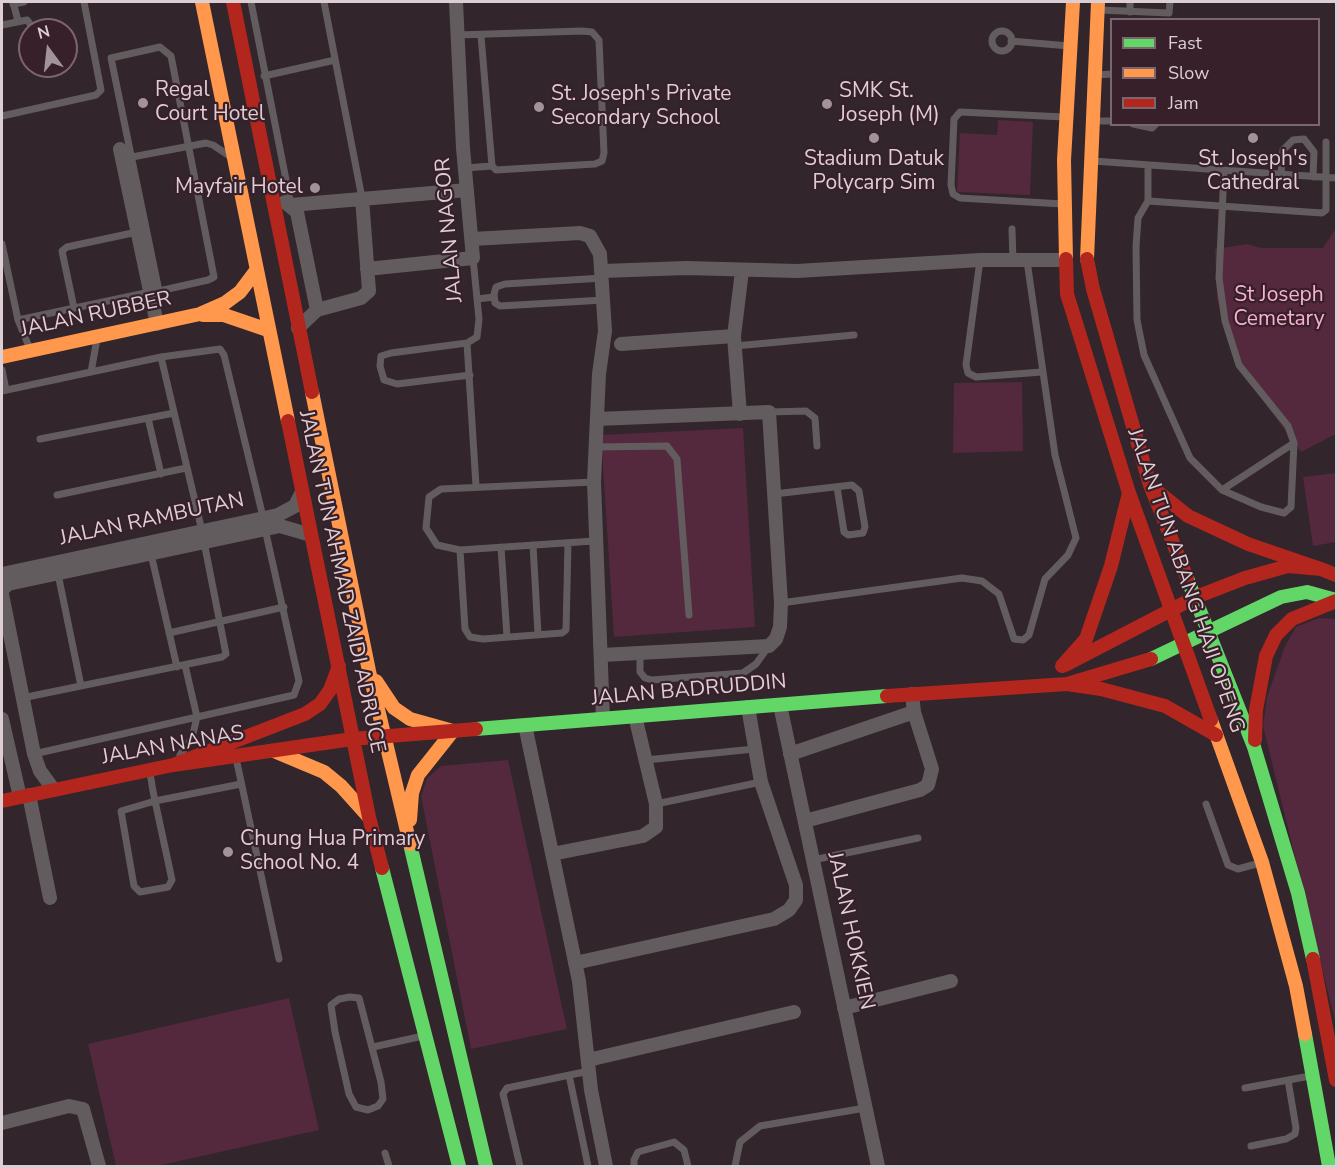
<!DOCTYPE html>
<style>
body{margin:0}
#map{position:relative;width:1338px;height:1168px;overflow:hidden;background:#32252b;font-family:"Nunito Sans",sans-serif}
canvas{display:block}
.frame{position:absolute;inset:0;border:3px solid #ddced4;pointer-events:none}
.legend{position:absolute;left:1110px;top:18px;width:210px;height:108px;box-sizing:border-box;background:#37202a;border:2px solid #79666e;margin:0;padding:8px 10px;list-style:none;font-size:18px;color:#ddced4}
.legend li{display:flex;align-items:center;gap:12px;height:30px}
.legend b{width:30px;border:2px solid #79666e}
.north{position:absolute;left:18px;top:18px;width:60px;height:60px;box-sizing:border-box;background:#37202a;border:2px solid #79666e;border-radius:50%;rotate:345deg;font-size:16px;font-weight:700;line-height:24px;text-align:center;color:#ddced4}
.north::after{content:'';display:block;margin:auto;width:21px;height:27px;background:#a19399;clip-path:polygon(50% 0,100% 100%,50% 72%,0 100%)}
</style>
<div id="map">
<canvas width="1338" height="1168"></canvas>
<div class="frame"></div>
<ul class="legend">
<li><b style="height:8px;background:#63d668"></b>Fast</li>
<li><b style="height:8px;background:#ff974d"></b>Slow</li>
<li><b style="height:8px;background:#b3261e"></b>Jam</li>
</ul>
<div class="north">N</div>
</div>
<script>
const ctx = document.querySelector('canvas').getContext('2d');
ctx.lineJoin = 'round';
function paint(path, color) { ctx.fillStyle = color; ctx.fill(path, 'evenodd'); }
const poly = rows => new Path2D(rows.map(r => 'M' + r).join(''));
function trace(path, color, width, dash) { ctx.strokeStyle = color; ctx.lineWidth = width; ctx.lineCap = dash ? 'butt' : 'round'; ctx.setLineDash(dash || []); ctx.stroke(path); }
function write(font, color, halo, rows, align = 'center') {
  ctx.font = font + ' "Nunito Sans",sans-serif'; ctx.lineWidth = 4.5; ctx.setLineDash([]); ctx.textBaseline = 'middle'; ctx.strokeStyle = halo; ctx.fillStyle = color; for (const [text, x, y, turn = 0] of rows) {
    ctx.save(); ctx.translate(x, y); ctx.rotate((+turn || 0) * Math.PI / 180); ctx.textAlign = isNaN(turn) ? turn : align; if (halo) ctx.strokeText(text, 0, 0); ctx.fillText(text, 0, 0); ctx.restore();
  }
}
paint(poly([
 [998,120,1033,122,1030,195,957,192,960,133,997,135],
 [1336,228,1336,434,1301,452,1236,364,1217,299,1215,249,1247,244,1261,248,1323,248],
 [1022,382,1023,451,953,453,954,383],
 [743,428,755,627,614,637,601,435],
 [1336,473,1336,542,1313,546,1303,477],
 [1319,618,1336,619,1336,1025,1263,726,1267,697,1285,646,1296,627],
 [508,760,567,1029,471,1049,421,796,427,778,441,766],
 [289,998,319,1130,157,1166,116,1166,88,1044]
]), '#54283d');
trace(poly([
 [13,2,18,21],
 [251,2,291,205],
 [324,2,362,198],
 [13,4,24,2],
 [1100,10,1169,13,1170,2],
 [1130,12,1130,2],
 [2,25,27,20,31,25],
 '992 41a10 10 0 1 1 20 0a10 10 0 1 1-20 0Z',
 [458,35,582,31,592,32,599,40,604,153,602,161,595,164,496,170,492,166,481,36],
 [1011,41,1069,46],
 [1096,75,1112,74],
 [264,76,335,60],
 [2,116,96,95,101,90,84,2],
 [1096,121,1112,121],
 [1133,124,1152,128,1156,124],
 [132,157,206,143,213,145,228,155],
 [1093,161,1336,178],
 [1148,167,1148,201,1138,218,1136,247,1137,320,1144,355,1190,458,1222,490,1261,507,1284,513,1291,507,1294,443,1288,426,1239,365,1225,321,1219,278,1224,172],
 [465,168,492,166],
 [1281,174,1283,150,1293,140,1304,139,1314,152,1313,177],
 [1148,201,1322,213,1326,210,1326,142],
 [1063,204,960,198,953,194,951,185,954,119,960,112,1064,117],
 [1012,229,1013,261],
 [2,244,18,320,30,349],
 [473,258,479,319,477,337,467,343,476,486],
 [980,260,966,365,968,373,976,377,1042,372],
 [603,278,505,284,496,287,494,294,495,303,500,306,604,300],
 [477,299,494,297],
 [74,308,62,251,67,247,137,232],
 [18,320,150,292,159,291,208,280,214,277,171,56,160,47,111,58,159,291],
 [467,343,391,353,381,356,380,366,384,380,397,384,470,375],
 [735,346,854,335],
 [161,357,202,531],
 [2,370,6,390],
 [91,372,97,339],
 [2,391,161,357,220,349,224,355,263,517],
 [769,412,806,411,815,418,817,446],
 [148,418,161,474],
 [40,439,174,413],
 [596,447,667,446,677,459,689,615],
 [594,482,441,489,429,497,426,528,437,545,460,550,594,541],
 [1222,490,1294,443],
 [774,494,852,485,859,491,865,527,863,533,848,535,844,532,837,487],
 [57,495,186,468],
 [533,545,538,634],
 [501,547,507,637],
 [460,550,465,629,470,637,483,639,562,633,566,630,568,543],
 [151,554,177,667],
 [58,574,81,686],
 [781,603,962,578,982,581,999,594,1014,639,1023,640,1029,635,1045,579,1068,555,1076,538,1055,455,1027,261],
 [169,633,284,607],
 [640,653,640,672,645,678,652,680,743,673,756,664,769,646],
 [22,698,222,657,226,654,204,542],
 [34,754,294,695,299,681,265,529],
 [180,755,192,738,197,717,185,665],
 [236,758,279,959],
 [646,760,754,749],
 [150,773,153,791,155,801,172,880,168,887,140,892,134,886,121,811,155,801,241,784],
 [656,804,761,782],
 [1206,804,1228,865,1238,869,1260,863],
 [813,860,918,838],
 [350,997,359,998,381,1082,383,1099,378,1106,368,1110,356,1107,349,1094,335,1032,331,1005,339,999,350,997],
 [373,1047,423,1036],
 [569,1075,588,1166],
 [1245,1088,1310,1076],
 [1251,1146,1286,1139,1295,1134,1296,1128,1288,1080],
 [385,1153,389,1166],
 [520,1166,503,1094,507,1088,589,1071],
 [634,1166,634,1160,638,1152,674,1142,684,1150,688,1166],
 [735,1166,740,1142,760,1126,865,1108]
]), '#625c5f', 7);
trace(poly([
 [120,149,157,324],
 [285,202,297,212,317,310,298,328],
 [291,205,467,190],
 [472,239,580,233,590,236,600,254,605,331,599,374,594,482,603,719],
 [367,269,473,258,463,148,456,2],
 [603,271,686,268,797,271,980,260,1064,260],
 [317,310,361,298,369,291,362,198],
 [621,344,734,336],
 [740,414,734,336,742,271],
 [597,419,769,412,781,603,780,627,776,639,769,646,602,655],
 [2,574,278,515,295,506,302,492],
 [4,588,8,584,280,526,311,535],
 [2,594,34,754,40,771,54,790],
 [780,705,878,1166],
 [2,719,20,797],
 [525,725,579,981,591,1090,606,1166],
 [790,754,914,712],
 [29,795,50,898],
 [805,821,920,790,928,785,932,769,914,712,912,694],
 [552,854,643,836,656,827,656,804,635,716],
 [575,963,774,919,789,910,796,900,796,885,761,782,748,707],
 [844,1008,951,981],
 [588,1060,794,1012],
 [2,1123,69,1106,83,1109,99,1166]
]), '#625c5f', 14);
trace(poly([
 [1187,578,1254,747,1298,893,1313,959],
 [1151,659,1281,597,1307,592,1336,600],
 [476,729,887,696],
 [410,844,486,1166],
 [382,868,459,1166],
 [1305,1034,1329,1166]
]), '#63d668', 14);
trace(poly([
 [202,2,288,421],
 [1066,259,1064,160,1073,2],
 [1087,259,1098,2],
 [203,315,224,315,268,330],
 [2,357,200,314,225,303,240,292,255,272],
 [312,392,369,671,410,844],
 [376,681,394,708,410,719,453,731,418,775,412,793,410,820],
 [1211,720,1262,862,1296,986,1305,1034],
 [274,751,324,772,341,786,368,816]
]), '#ff974d', 14);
trace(poly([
 [233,2,312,392],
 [1066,259,1067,294,1129,493,1211,720],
 [1087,259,1093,289,1150,485,1187,578],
 [288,421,369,817,382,868],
 [1153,488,1188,516,1248,544,1321,569],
 [1065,665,1196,597,1245,578,1288,566,1321,569,1336,575],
 [1062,666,1086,639,1111,566,1129,493],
 [1067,684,1101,689,1165,706,1216,735],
 [887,696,1067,684,1151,659],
 [1255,740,1256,710,1266,656,1276,635,1292,619,1336,601],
 [173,765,305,714,320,704,330,690,339,666],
 [2,801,173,765,352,739,476,729],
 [1313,959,1336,1080]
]), '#b3261e', 14);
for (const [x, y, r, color] of [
 [143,103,6,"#a19399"],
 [827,104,6,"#a19399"],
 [539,107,6,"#a19399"],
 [874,138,6,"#a19399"],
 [1253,138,6,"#a19399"],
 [315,188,6,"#a19399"],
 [228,852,6,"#a19399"]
]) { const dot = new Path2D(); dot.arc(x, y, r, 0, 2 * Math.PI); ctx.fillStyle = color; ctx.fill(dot); trace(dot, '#37202a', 2); }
write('21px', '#ddced4', '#37202a', [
 ["Regal",155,91],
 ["Court Hotel",155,115],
 ["SMK St.",839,92],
 ["Joseph (M)",839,116],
 ["St. Joseph's Private",551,95],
 ["Secondary School",551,119],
 ["Stadium Datuk",874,160,"center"],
 ["Polycarp Sim",874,184,"center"],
 ["St. Joseph's",1253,160,"center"],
 ["Cathedral",1253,184,"center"],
 ["Mayfair Hotel",303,188,"right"],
 ["Chung Hua Primary",240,840],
 ["School No. 4",240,864]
], 'left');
write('21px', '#ddced4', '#37202a', [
 ["JALAN NAGOR",450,230,-95],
 ["JALAN RUBBER",96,315,-12],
 ["JALAN RAMBUTAN",152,520,-12],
 ["JALAN TUN ABANG HAJI OPENG",1185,581,71],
 ["JALAN TUN AHMAD ZAIDI ADRUCE",341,582,78],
 ["JALAN BADRUDDIN",689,691,-5],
 ["JALAN NANAS",173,746,-10],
 ["JALAN HOKKIEN",850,931,78]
]);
write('21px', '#fab1d1', '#37202a', [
 ["St Joseph",1279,296],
 ["Cemetary",1279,320]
]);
</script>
